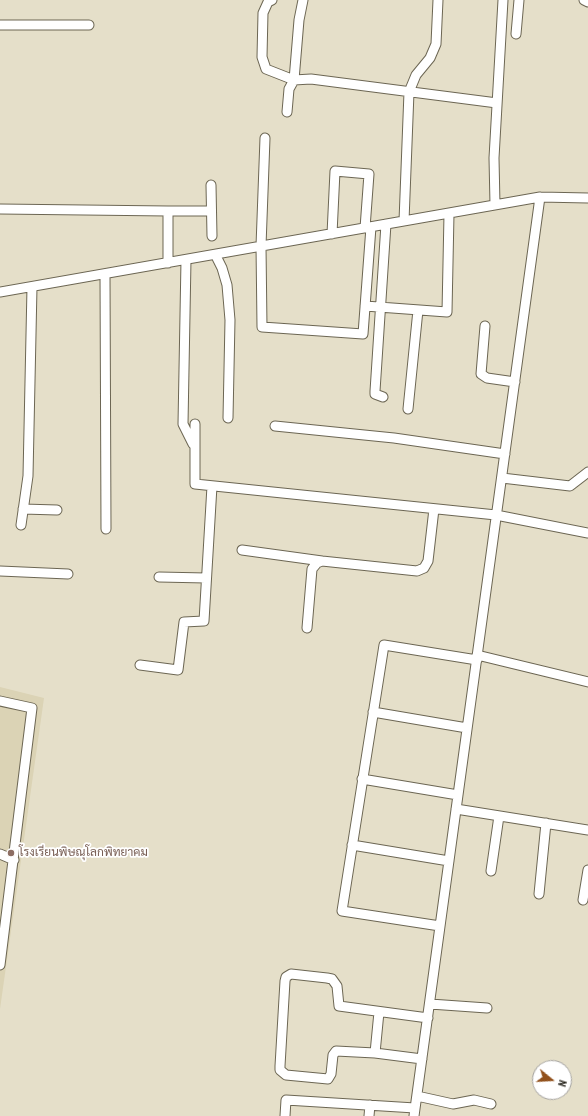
<!DOCTYPE html>
<meta charset="utf-8">
<style>
body{margin:0}
#map{position:relative;width:588px;height:1116px;overflow:hidden;background:#e5dfc9;font-family:"PT Sans Narrow",sans-serif}
canvas{display:block}
.north{position:absolute;left:532px;top:1060px;width:40px;height:40px;box-sizing:border-box;background:#fff;border:1px solid #a5a3a0;border-radius:50%;rotate:108deg;font-size:11px;font-weight:700;line-height:16px;text-align:center;color:#1d1a12}
.north::after{content:'';display:block;margin:auto;width:14px;height:18px;background:#91501b;clip-path:polygon(50% 0,100% 100%,50% 72%,0 100%)}
</style>
<div id="map">
<canvas width="588" height="1116"></canvas>
<div class="north">N</div>
</div>
<script>
const ctx = document.querySelector('canvas').getContext('2d');
ctx.lineJoin = 'round';
function paint(path, color) { ctx.fillStyle = color; ctx.fill(path, 'evenodd'); }
const poly = rows => new Path2D(rows.map(r => 'M' + r).join(''));
function trace(path, color, width, dash) { ctx.strokeStyle = color; ctx.lineWidth = width; ctx.lineCap = dash ? 'butt' : 'round'; ctx.setLineDash(dash || []); ctx.stroke(path); }
function write(font, color, halo, rows, align = 'center') {
  ctx.font = font + ' "PT Sans Narrow",Sarabun,sans-serif'; ctx.lineWidth = 3.5; ctx.setLineDash([]); ctx.textBaseline = 'middle'; ctx.strokeStyle = halo; ctx.fillStyle = color; for (const [text, x, y, turn = 0] of rows) {
    ctx.save(); ctx.translate(x, y); ctx.rotate((+turn || 0) * Math.PI / 180); ctx.textAlign = isNaN(turn) ? turn : align; if (halo) ctx.strokeText(text, 0, 0); ctx.fillText(text, 0, 0); ctx.restore();
  }
}
paint(poly([
 [0,687,44,698,0,1009]
]), '#dbd3b5');
const minor = poly([
 [272,0,268,2,263,13,262,57,266,69,294,80,299,20,303,0],
 [584,0,588,2],
 [0,25,89,25],
 [516,34,519,0],
 [287,112,289,89,294,80,311,79,497,103],
 [265,138,261,246,262,327,363,334,371,227],
 [211,185,212,236],
 [495,205,494,158,503,0],
 [0,209,168,211,168,263],
 [168,211,211,211],
 [404,221,409,92,416,75,430,58,436,44,438,0],
 [332,234,335,171,369,174,365,228],
 [216,256,222,268,227,285,230,320,228,418],
 [186,260,183,424,193,444],
 [105,274,106,529],
 [0,292,540,197,588,198],
 [365,306,447,312,449,214],
 [485,326,481,374,487,378,515,382],
 [383,397,375,394,375,391,386,224],
 [408,409,418,310],
 [195,424,195,484,496,515,588,533],
 [275,426,394,438,505,454],
 [502,478,570,486,588,472],
 [23,509,57,510],
 [21,525,28,476,32,287],
 [242,550,322,561],
 [0,571,68,574],
 [159,577,206,578],
 [307,628,312,569,317,563,322,561,417,571,424,568,428,561,434,509],
 [477,655,588,682],
 [140,665,178,670,184,622,204,621,212,486],
 [0,701,32,708,0,965],
 [373,712,467,728],
 [362,779,458,795],
 [456,809,588,830],
 [352,845,449,861],
 [0,854,14,860],
 [491,871,499,816],
 [539,894,546,823],
 [583,900,588,870],
 [440,926,342,911,384,645,477,660],
 [430,1004,487,1008],
 [375,1053,379,1012],
 [422,1059,375,1053,336,1051,333,1055,331,1074,328,1079,286,1075,280,1070,280,1066,285,981,286,977,291,974,327,978,332,979,337,986,339,1006,428,1018],
 [417,1096,453,1104,474,1100,491,1104],
 [285,1116,286,1100,415,1108],
 [369,1116,370,1105],
 [414,1116,540,197]
]);
trace(minor, '#6c6653', 11);
trace(minor, '#fff', 9);
for (const [x, y, r, color] of [
 [11,853,4,"#8d6e63"]
]) { const dot = new Path2D(); dot.arc(x, y, r, 0, 2 * Math.PI); ctx.fillStyle = color; ctx.fill(dot); trace(dot, '#fff', 1.5); }
write('12px', '#785e54', '#fff', [
 ["โรงเรียนพิษณุโลกพิทยาคม",19,853]
], 'left');
</script>
